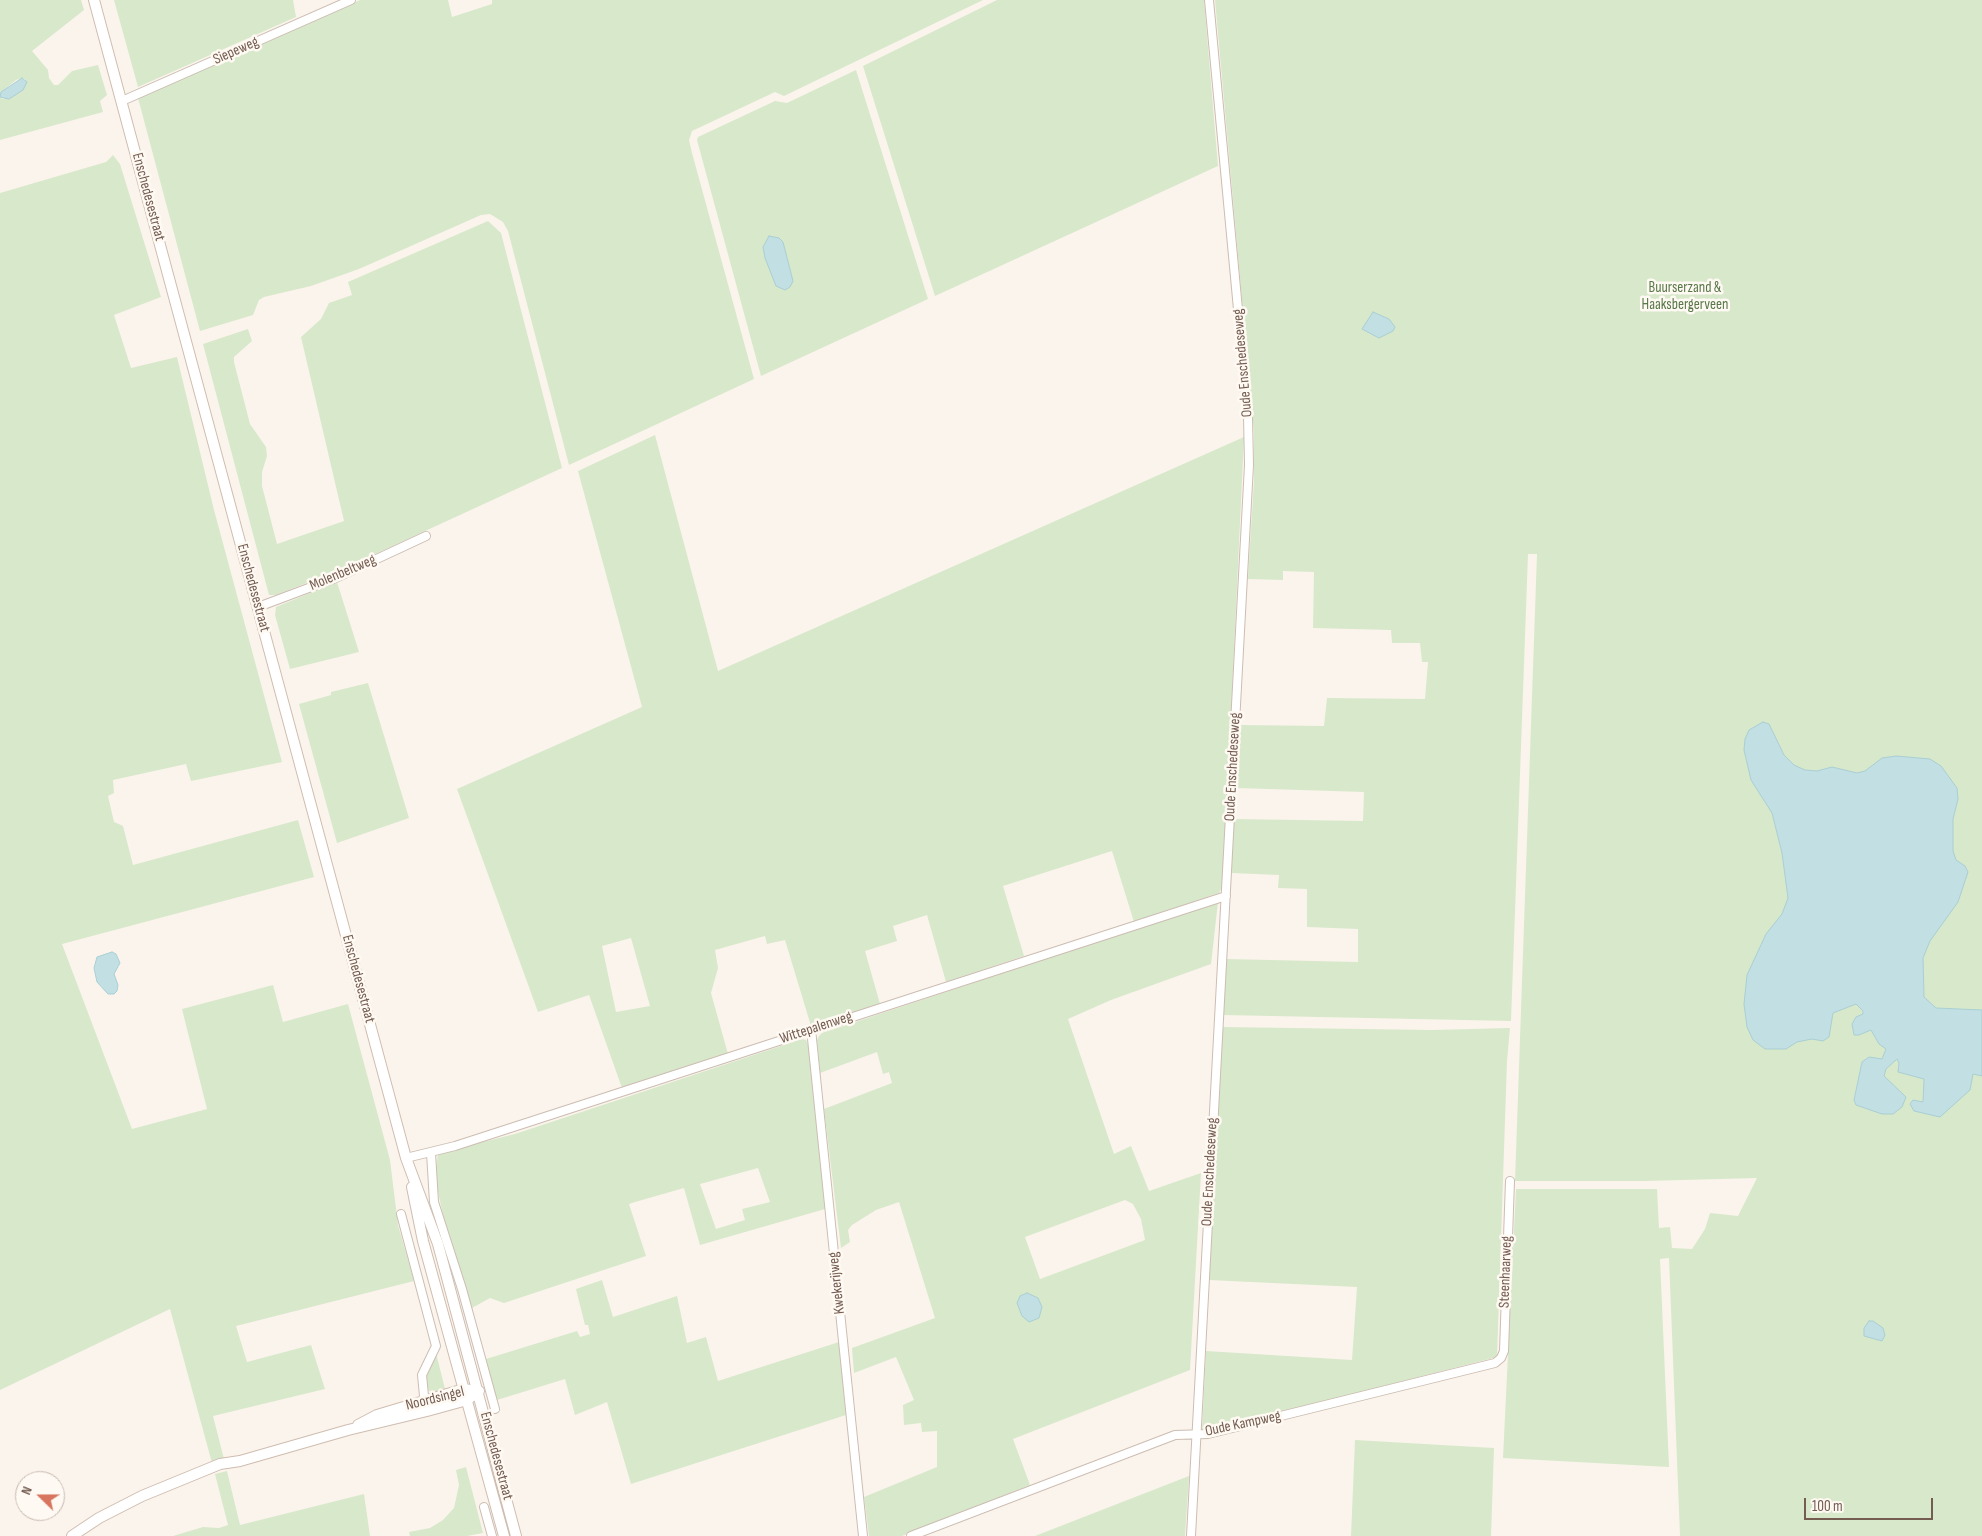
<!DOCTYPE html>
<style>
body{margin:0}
#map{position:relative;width:1982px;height:1536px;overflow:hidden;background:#fbf4ec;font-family:"Sofia Sans Condensed",sans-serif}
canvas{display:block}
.north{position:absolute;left:15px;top:1471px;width:50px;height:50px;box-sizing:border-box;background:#fef9f2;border:1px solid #c7bab2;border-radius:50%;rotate:292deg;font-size:14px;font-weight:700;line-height:20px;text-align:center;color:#745c51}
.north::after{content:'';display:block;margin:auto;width:18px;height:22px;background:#d7755e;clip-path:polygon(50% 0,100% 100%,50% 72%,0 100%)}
.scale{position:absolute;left:1804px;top:1498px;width:129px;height:22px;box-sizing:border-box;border:2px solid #745c51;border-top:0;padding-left:6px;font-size:15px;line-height:18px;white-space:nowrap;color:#745c51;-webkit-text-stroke:4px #fef9f2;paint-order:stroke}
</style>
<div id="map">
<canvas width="1982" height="1536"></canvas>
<div class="north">N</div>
<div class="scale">100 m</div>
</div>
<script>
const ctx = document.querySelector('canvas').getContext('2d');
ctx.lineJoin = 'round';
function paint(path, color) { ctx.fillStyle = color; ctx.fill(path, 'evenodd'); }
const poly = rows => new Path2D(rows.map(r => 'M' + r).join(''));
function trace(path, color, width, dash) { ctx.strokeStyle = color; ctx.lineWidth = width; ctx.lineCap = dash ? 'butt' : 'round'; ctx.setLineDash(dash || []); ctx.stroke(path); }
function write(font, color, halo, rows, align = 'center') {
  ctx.font = font + ' "Sofia Sans Condensed",sans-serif'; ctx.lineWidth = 5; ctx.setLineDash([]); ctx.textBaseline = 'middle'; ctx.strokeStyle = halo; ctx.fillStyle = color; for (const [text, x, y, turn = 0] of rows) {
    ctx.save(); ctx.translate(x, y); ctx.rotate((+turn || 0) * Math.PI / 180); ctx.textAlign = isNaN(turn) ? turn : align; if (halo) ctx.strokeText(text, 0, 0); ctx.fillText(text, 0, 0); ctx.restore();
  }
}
paint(poly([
 [0,0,81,0,84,10,32,51,48,70,49,78,54,85,58,85,72,71,98,65,107,95,100,101,103,112,0,140,0,97,3,99,26,80,22,78,16,80,0,93],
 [114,0,293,0,296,17,138,87],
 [360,0,448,0,452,17,492,4,492,0,983,0,784,96,775,92,692,131,689,140,692,153,754,379,569,465,508,231,503,222,490,214,481,215,359,269,311,286,264,297,259,300,253,315,200,331,138,98],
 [997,0,1204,0,1218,166,935,296,863,66],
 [1215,0,1982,0,1982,1536,1680,1536,1669,1258,1660,1259,1669,1467,1503,1458,1516,1189,1657,1189,1659,1228,1670,1227,1672,1248,1692,1249,1705,1229,1710,1213,1738,1216,1757,1178,1645,1181,1515,1181,1537,554,1528,554,1511,1021,1223,1015,1226,959,1358,962,1358,929,1307,927,1307,889,1278,888,1279,875,1231,873,1234,819,1363,821,1364,792,1236,788,1240,725,1324,726,1327,698,1425,699,1428,662,1422,662,1420,643,1392,643,1391,630,1313,628,1314,572,1283,571,1283,580,1248,579,1254,480,1254,433],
 [856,70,928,299,761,376,697,140,698,137,775,101,787,103],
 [113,155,120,164,161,297,114,315,131,368,177,357,214,510,282,762,191,781,186,764,113,780,114,793,108,796,114,822,123,826,133,865,298,820,314,877,62,944,132,1129,207,1109,182,1009,273,985,283,1022,348,1004,390,1160,398,1225,414,1281,236,1326,247,1362,311,1345,325,1389,213,1416,224,1459,212,1463,170,1309,0,1390,0,193,106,162],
 [488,221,501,233,562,468,347,567,276,595,269,595,203,344,248,329,252,341,234,357,234,362,250,424,266,447,267,456,262,472,262,486,277,544,344,521,301,337,321,319,329,303,352,295,348,282],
 [655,435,718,671,1244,437,1223,885,1219,893,1134,922,1112,851,1003,886,1024,956,946,982,927,915,893,926,897,941,865,951,880,1004,811,1026,785,940,767,944,765,936,715,950,718,968,711,993,728,1054,622,1088,589,995,538,1012,457,789,642,707,578,471],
 [631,938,650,1006,616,1012,602,946],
 [337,582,359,652,290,669,275,615,276,607],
 [368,683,409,818,337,843,299,704,331,695,331,692],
 [1218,902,1211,964,1111,1000,1068,1019,1114,1154,1131,1146,1149,1191,1201,1173,1190,1370,1013,1439,1030,1485,902,1536,869,1536,864,1497,937,1467,937,1431,922,1432,921,1423,904,1425,903,1405,914,1400,896,1357,854,1373,852,1348,935,1318,899,1202,876,1210,852,1225,848,1230,850,1242,841,1248,824,1109,892,1083,889,1072,883,1074,877,1052,820,1073,817,1040,819,1036,822,1033],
 [1125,1200,1133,1204,1141,1219,1145,1240,1040,1279,1025,1237],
 [1223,1027,1433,1030,1510,1028,1507,1061,1497,1357,1204,1432,1202,1431,1206,1351,1352,1360,1357,1287,1209,1280],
 [802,1039,806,1040,809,1047,825,1209,700,1245,684,1188,635,1202,629,1204,646,1256,504,1303,490,1298,472,1308,443,1215,435,1178,438,1153,515,1134],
 [758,1168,770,1202,742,1209,745,1220,716,1229,700,1184],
 [602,1280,613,1317,677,1296,687,1343,706,1337,718,1381,839,1342,846,1415,631,1484,607,1402,575,1415,565,1379,497,1400,486,1359,577,1331,580,1337,590,1334,588,1325,585,1325,576,1289],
 [436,1353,445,1389,438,1394,429,1391,425,1381,426,1370],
 [1355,1440,1494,1448,1491,1536,1351,1536],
 [466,1467,483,1533,467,1536,410,1536,409,1532,430,1528,443,1520,454,1508,459,1485,456,1470],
 [227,1471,240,1525,364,1494,370,1536,173,1536,203,1527,219,1528,228,1525,215,1474],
 [1189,1476,1185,1536,1035,1536]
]), '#d8e8cb');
const water = poly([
 [22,78,27,82,23,90,9,99,0,97,1,92,22,78],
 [769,236,779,238,783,242,793,281,790,287,785,290,776,286,765,258,763,247,769,236],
 [1373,312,1389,319,1395,327,1393,331,1379,338,1362,329,1373,312],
 [1763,722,1769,724,1784,755,1794,765,1805,770,1817,771,1832,767,1857,773,1865,771,1882,758,1896,756,1930,759,1941,766,1957,788,1958,799,1953,819,1953,851,1956,860,1965,866,1968,872,1958,902,1930,941,1923,958,1924,997,1936,1008,1982,1010,1982,1076,1973,1074,1970,1090,1940,1117,1914,1111,1910,1104,1913,1100,1923,1102,1924,1079,1898,1072,1899,1063,1897,1059,1886,1069,1884,1076,1906,1097,1902,1107,1893,1114,1882,1114,1856,1105,1854,1100,1862,1062,1869,1057,1882,1059,1886,1049,1879,1044,1871,1030,1859,1035,1854,1035,1852,1024,1856,1017,1863,1014,1863,1011,1856,1004,1833,1013,1829,1037,1823,1041,1812,1039,1797,1042,1786,1049,1765,1049,1753,1040,1747,1027,1744,1004,1747,975,1766,934,1782,914,1788,898,1782,853,1772,813,1751,780,1744,750,1745,739,1749,730,1763,722],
 [112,952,116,954,120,963,114,974,118,985,117,991,114,994,108,994,97,982,94,968,97,957,112,952],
 [1027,1293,1038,1298,1042,1307,1039,1318,1029,1322,1022,1316,1017,1303,1020,1296,1027,1293],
 [1869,1321,1873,1321,1883,1328,1885,1335,1882,1341,1864,1336,1864,1328,1869,1321]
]);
paint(water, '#c2dfe3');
trace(water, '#a9cfd4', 1);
const street = poly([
 [122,101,351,0],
 [258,607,338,577,426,536],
 [811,1029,863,1536],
 [431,1153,434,1202,462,1289,495,1409],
 [406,1158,455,1146,1226,896],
 [401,1214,436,1346,422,1375,425,1406],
 [484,1507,492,1536],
 [911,1536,1175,1435,1208,1434,1495,1363,1501,1358,1504,1351,1510,1181],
 [1191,1536,1249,465,1248,416,1209,0]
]);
const secondary = poly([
 [94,0,406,1158,438,1244,516,1536],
 [412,1187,423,1241,504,1536],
 [358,1425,377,1415,464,1389,470,1390],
 [72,1536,99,1518,142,1496,220,1464,240,1461,348,1430,427,1411,467,1400,479,1391]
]);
trace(street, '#ccbdb2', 10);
trace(secondary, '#cfbdb0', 12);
trace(street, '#fff', 8);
trace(secondary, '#fff', 10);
write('15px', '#745c51', '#fef9f2', [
 ["Siepeweg",236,51,-24],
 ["Enschedesestraat",148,197,75],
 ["Oude Enschedeseweg",1243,363,-95],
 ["Molenbeltweg",343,573,-23],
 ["Enschedesestraat",253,588,75],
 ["Oude Enschedeseweg",1233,767,-87],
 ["Enschedesestraat",358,979,75],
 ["Wittepalenweg",816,1028,-18],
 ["Oude Enschedeseweg",1210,1172,-87],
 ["Steenhaarweg",1506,1272,-88],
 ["Kwekerijweg",837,1283,-96],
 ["Noordsingel",435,1399,-14],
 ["Oude Kampweg",1243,1424,-12],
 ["Enschedesestraat",496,1456,75]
]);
write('15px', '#59784a', '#fef9f2', [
 ["Buurserzand &",1685,288],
 ["Haaksbergerveen",1685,305]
]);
</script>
